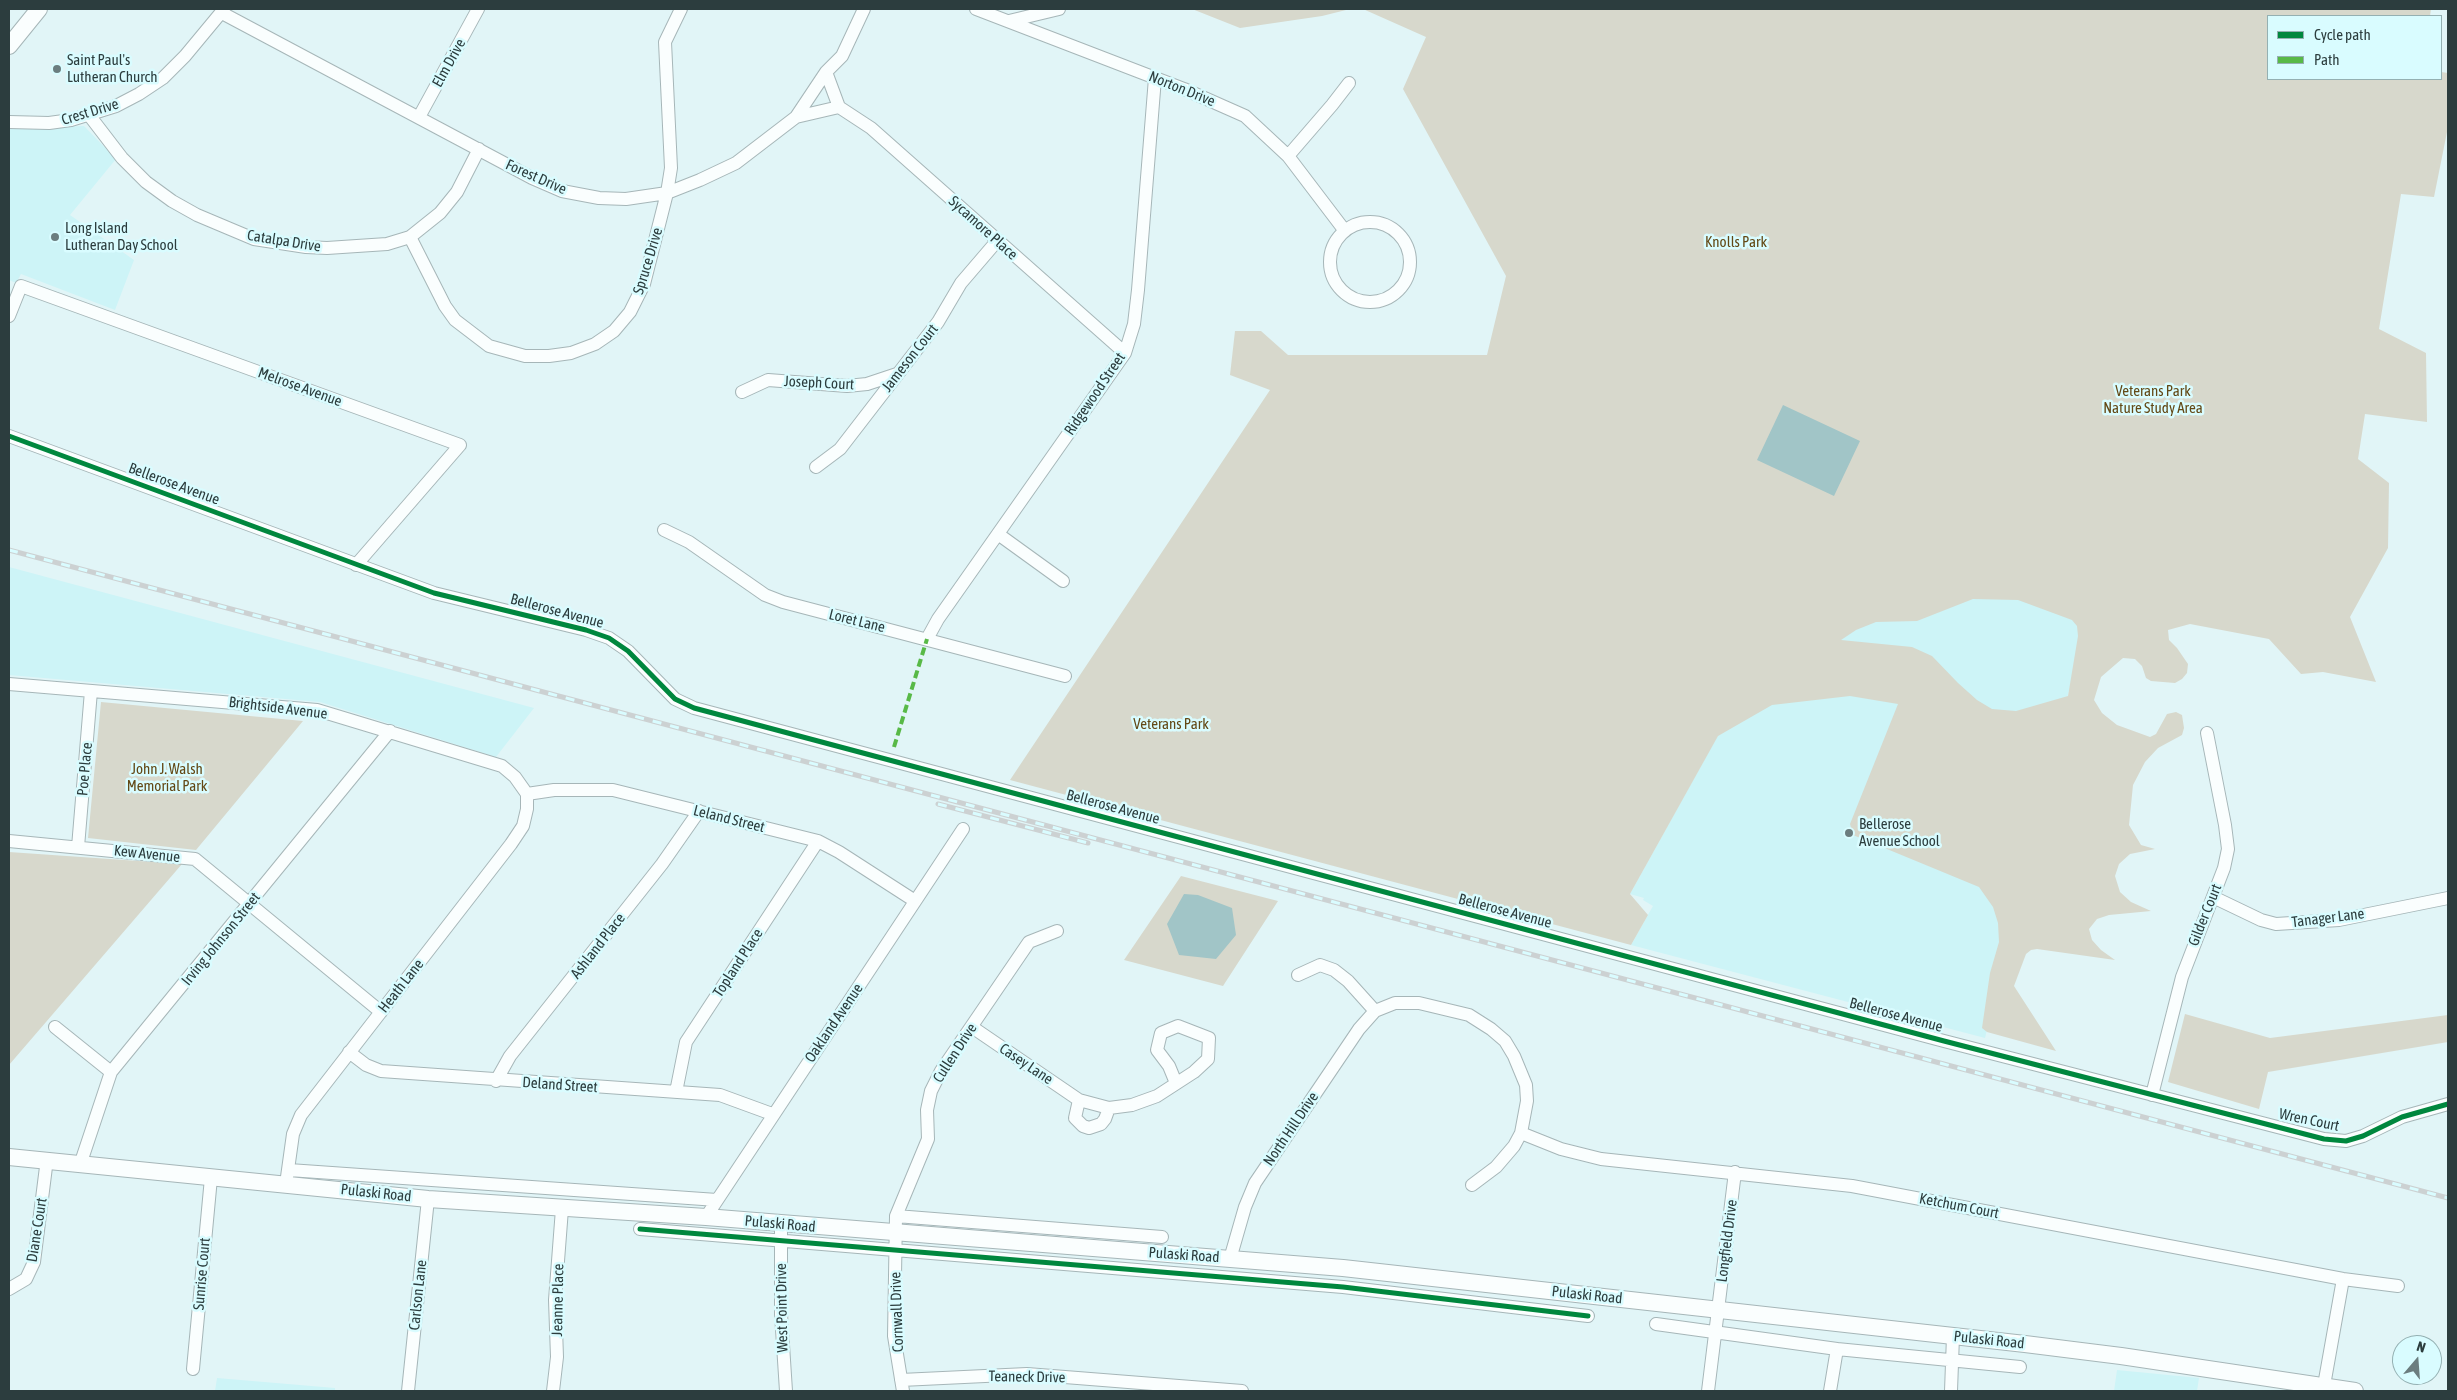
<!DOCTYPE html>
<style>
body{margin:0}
#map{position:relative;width:2457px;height:1400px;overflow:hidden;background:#e1f5f7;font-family:"Asap Condensed",sans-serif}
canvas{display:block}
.frame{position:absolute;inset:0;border:10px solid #2c3d3e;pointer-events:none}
.legend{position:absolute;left:2267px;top:15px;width:175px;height:65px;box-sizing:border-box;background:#d9fcff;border:1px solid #94b0b2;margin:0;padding:6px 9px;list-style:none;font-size:15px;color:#2c3d3e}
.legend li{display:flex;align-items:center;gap:10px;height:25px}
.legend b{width:25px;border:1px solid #94b0b2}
.north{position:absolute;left:2392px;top:1335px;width:50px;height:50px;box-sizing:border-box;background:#d9fcff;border:1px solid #94b0b2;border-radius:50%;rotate:18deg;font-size:14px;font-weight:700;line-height:20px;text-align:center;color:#2c3d3e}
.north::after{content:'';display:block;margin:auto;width:18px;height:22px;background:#6b7d7f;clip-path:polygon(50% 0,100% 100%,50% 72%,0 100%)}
</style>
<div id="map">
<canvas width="2457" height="1400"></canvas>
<div class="frame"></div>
<ul class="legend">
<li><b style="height:6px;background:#00873e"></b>Cycle path</li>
<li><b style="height:6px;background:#58b947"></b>Path</li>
</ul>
<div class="north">N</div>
</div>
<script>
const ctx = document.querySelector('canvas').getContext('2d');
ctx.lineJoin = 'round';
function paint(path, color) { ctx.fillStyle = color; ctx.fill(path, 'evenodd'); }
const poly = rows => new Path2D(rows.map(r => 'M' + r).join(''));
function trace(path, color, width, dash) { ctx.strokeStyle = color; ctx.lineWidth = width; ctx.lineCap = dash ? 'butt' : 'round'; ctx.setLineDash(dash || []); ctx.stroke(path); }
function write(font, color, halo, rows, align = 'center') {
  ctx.font = font + ' "Asap Condensed",sans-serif'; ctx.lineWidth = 5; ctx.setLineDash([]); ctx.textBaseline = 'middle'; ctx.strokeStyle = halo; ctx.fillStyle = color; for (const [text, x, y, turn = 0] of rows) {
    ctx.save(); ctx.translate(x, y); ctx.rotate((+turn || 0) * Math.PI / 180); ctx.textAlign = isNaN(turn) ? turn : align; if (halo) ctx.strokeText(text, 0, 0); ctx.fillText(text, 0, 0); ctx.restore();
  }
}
paint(poly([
 [9,126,31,128,84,126,116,159,70,215,134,260,115,310,21,274,16,283,9,280],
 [1844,556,2090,604,1985,1038,1631,945,1653,906,1643,900,1644,898,1630,894,1729,715],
 [9,567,534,708,496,757,320,702,9,675],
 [2117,1370,2199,1378,2197,1391,2114,1391],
 [217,1378,335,1388,335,1391,215,1391]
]), '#cdf4f7');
paint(poly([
 [1192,9,1350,9,1322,16,1240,28],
 [1363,9,2431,9,2430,16,2268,16,2268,79,2441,79,2441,72,2448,73,2448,127,2434,197,2401,194,2379,329,2426,353,2427,422,2365,414,2358,459,2389,483,2388,548,2350,617,2376,682,2323,672,2301,674,2269,639,2190,624,2168,630,2169,640,2177,648,2188,664,2187,673,2182,679,2175,683,2151,681,2146,678,2142,666,2135,659,2123,658,2101,677,2094,700,2102,713,2117,725,2150,737,2156,734,2167,714,2176,712,2182,715,2184,728,2182,735,2158,748,2145,762,2133,785,2129,825,2141,845,2155,849,2130,854,2119,864,2115,876,2120,892,2131,902,2151,911,2109,915,2097,919,2089,929,2092,940,2101,950,2115,960,2037,949,2031,950,2026,954,2014,986,2056,1051,1987,1032,1982,1028,1990,973,1999,942,1998,923,1993,907,1979,887,1853,835,1850,824,1898,704,1850,696,1772,705,1718,736,1630,894,1648,915,1631,945,1010,780,1270,390,1230,375,1235,331,1261,331,1288,355,1487,355,1506,276,1403,89,1426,37],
 [1973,599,2018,600,2072,620,2077,626,2078,636,2068,696,2016,711,1992,709,1977,700,1958,683,1932,656,1912,647,1841,640,1856,630,1876,622,1917,621],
 [101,702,303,721,196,850,88,838],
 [9,852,182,864,9,1065],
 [1181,876,1278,901,1223,986,1124,960],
 [2185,1014,2270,1038,2448,1015,2448,1042,2268,1072,2259,1109,2168,1082]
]), '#d7d8cc');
paint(poly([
 [1783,405,1860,441,1834,496,1757,460],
 [1184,894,1198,895,1232,908,1236,935,1216,959,1179,955,1167,924]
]), '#a1c5c7');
const minor = poly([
 [976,9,1184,89,1245,116,1288,156,1345,231],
 [222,13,532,178,562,191,599,198,626,199,667,193,700,180,736,163,796,117,826,72,842,56,864,9],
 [1009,21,1059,9],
 [826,72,839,107,871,128,1125,353],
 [89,115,122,158,146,182,172,201,197,215,254,239,306,247,327,248,387,244,410,237,440,213,457,192,479,149],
 [419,117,478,9],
 [796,117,839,107],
 [9,122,49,123,71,120,116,106,139,94,163,78,185,56,224,9],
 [1288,156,1332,105,1349,83],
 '1330 262a40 40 0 1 1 80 0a40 40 0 1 1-80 0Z',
 [410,237,445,306,455,320,489,346,525,356,549,356,571,353,595,344,614,331,630,312,644,284,667,193,671,168,665,42,681,9],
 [9,316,21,286,460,445,356,565],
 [742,392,768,380,847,386,867,384,897,374],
 [9,436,434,593,586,630,609,638,628,651,675,699,694,708,1944,1041,2324,1139,2346,1141,2363,1136,2402,1117,2448,1104],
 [816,467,840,449,938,322,961,283,997,241],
 [664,530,689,542,765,595,783,602,1065,676],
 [998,534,1063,581],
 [927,639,938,619,1125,353,1134,324,1138,290,1155,78],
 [9,684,317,710,502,766,515,777,527,794],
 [527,794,554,790,613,790,818,841,839,852,915,901],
 [9,841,195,859,381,1012],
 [78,847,91,691],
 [2213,897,2261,920,2276,924,2339,920,2448,898],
 [1298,975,1320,965,1334,970,1348,981,1375,1011],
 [1375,1011,1395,1003,1419,1003,1469,1015,1491,1029,1505,1041,1514,1056,1526,1085,1527,1101,1521,1133,1514,1146,1496,1167,1472,1185],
 [55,1027,111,1072],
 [972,1027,1079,1100,1109,1108,1132,1105,1157,1096,1194,1072,1208,1059,1209,1038,1178,1026,1161,1033,1157,1050,1169,1066,1176,1083],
 [349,1052,366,1065,381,1071,720,1095,772,1114],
 [496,1081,510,1056,662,864,699,811],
 [676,1092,686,1042,818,841],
 [2152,1095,2182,977,2224,868,2228,849,2225,825,2207,733],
 [1079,1100,1075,1118,1083,1126,1089,1128,1101,1124,1105,1119,1109,1108],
 [1521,1133,1561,1149,1601,1159,1852,1186,2343,1279,2398,1286],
 [81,1162,111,1072,390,731],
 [289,1170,717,1200],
 [286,1184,293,1134,301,1115,511,844,523,826,527,809,527,794],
 [896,1216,1162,1237],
 [706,1217,963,829],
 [781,1224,781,1314,786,1391],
 [640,1229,1343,1287,1588,1316],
 [1230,1259,1245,1207,1255,1183,1359,1029,1375,1011],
 [9,1289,26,1279,34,1262,47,1159],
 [1656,1324,1837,1349,2020,1367],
 [193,1369,211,1178],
 [901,1380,1027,1374,1242,1391],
 [408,1391,428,1199],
 [553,1391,557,1357,555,1300,562,1209],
 [903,1391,894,1336,896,1216,928,1139,927,1110,931,1091,941,1071,1029,942,1057,931],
 [1708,1391,1735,1172],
 [1830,1391,1837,1349],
 [1951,1391,1953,1336],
 [2323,1391,2343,1279]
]);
const major = poly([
 [9,46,39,9],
 [9,1157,428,1199,706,1217,1343,1268,2025,1344,2121,1356,2355,1391]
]);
trace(minor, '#a6b6b8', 14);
trace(major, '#a6b6b8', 18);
trace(minor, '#fafefe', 12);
trace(major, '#fafefe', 16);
const rail = poly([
 [9,550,2448,1198],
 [938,804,1088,843]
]);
trace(rail, '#ccd1d2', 5);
trace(rail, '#d9fcff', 3, [9]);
trace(poly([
 [894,747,927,639]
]), '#58b947', 4, [8, 4]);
trace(poly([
 [9,436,434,593,586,630,609,638,628,651,675,699,694,708,1944,1041,2324,1139,2346,1141,2363,1136,2402,1117,2448,1104],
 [640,1229,1343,1287,1588,1316]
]), '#00873e', 5);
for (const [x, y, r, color] of [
 [57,69,5,"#6b7d7f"],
 [55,237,5,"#6b7d7f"],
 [1849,833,5,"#6b7d7f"]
]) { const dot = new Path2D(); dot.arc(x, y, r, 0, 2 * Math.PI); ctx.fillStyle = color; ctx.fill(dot); trace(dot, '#d9fcff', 2); }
write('15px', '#2c3d3e', '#d9fcff', [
 ["Saint Paul's",67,60],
 ["Lutheran Church",67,77],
 ["Long Island",65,228],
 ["Lutheran Day School",65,245],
 ["Bellerose",1859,824],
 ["Avenue School",1859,841]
], 'left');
write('15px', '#2c3d3e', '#d9fcff', [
 ["Elm Drive",449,63,-61],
 ["Norton Drive",1182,89,22],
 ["Crest Drive",90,112,-17],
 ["Forest Drive",536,177,24],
 ["Sycamore Place",983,228,42],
 ["Catalpa Drive",284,241,9],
 ["Spruce Drive",648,261,-73],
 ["Jameson Court",910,358,-52],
 ["Joseph Court",819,383,3],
 ["Melrose Avenue",300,387,20],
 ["Ridgewood Street",1095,394,-56],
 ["Bellerose Avenue",174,484,20],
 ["Bellerose Avenue",557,611,15],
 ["Loret Lane",857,621,14],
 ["Brightside Avenue",278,708,7],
 ["Poe Place",85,769,-85],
 ["Bellerose Avenue",1113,807,15],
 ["Leland Street",729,819,14],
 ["Kew Avenue",147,854,6],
 ["Bellerose Avenue",1505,911,15],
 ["Gilder Court",2205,915,-68],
 ["Tanager Lane",2328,918,-7],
 ["Irving Johnson Street",221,939,-51],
 ["Ashland Place",598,946,-52],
 ["Topland Place",738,963,-57],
 ["Heath Lane",401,986,-52],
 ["Bellerose Avenue",1896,1015,15],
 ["Oakland Avenue",834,1023,-56],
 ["Cullen Drive",955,1053,-57],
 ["Casey Lane",1026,1064,34],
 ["Deland Street",560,1085,4],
 ["Wren Court",2309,1120,12],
 ["North Hill Drive",1291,1129,-56],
 ["Pulaski Road",376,1193,6],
 ["Ketchum Court",1959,1206,11],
 ["Pulaski Road",780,1224,5],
 ["Diane Court",37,1230,-81],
 ["Longfield Drive",1727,1241,-83],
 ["Pulaski Road",1184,1255,4],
 ["Sunrise Court",202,1274,-85],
 ["Carlson Lane",418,1295,-84],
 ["Pulaski Road",1587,1295,6],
 ["Jeanne Place",558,1300,-89],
 ["West Point Drive",782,1308,-91],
 ["Cornwall Drive",897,1312,-92],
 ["Pulaski Road",1989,1340,6],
 ["Teaneck Drive",1027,1377,1]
]);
write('15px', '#634815', '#d9fcff', [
 ["Knolls Park",1736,242],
 ["Veterans Park",2153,391],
 ["Nature Study Area",2153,408],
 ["Veterans Park",1171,724],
 ["John J. Walsh",167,769],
 ["Memorial Park",167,786]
]);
</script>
